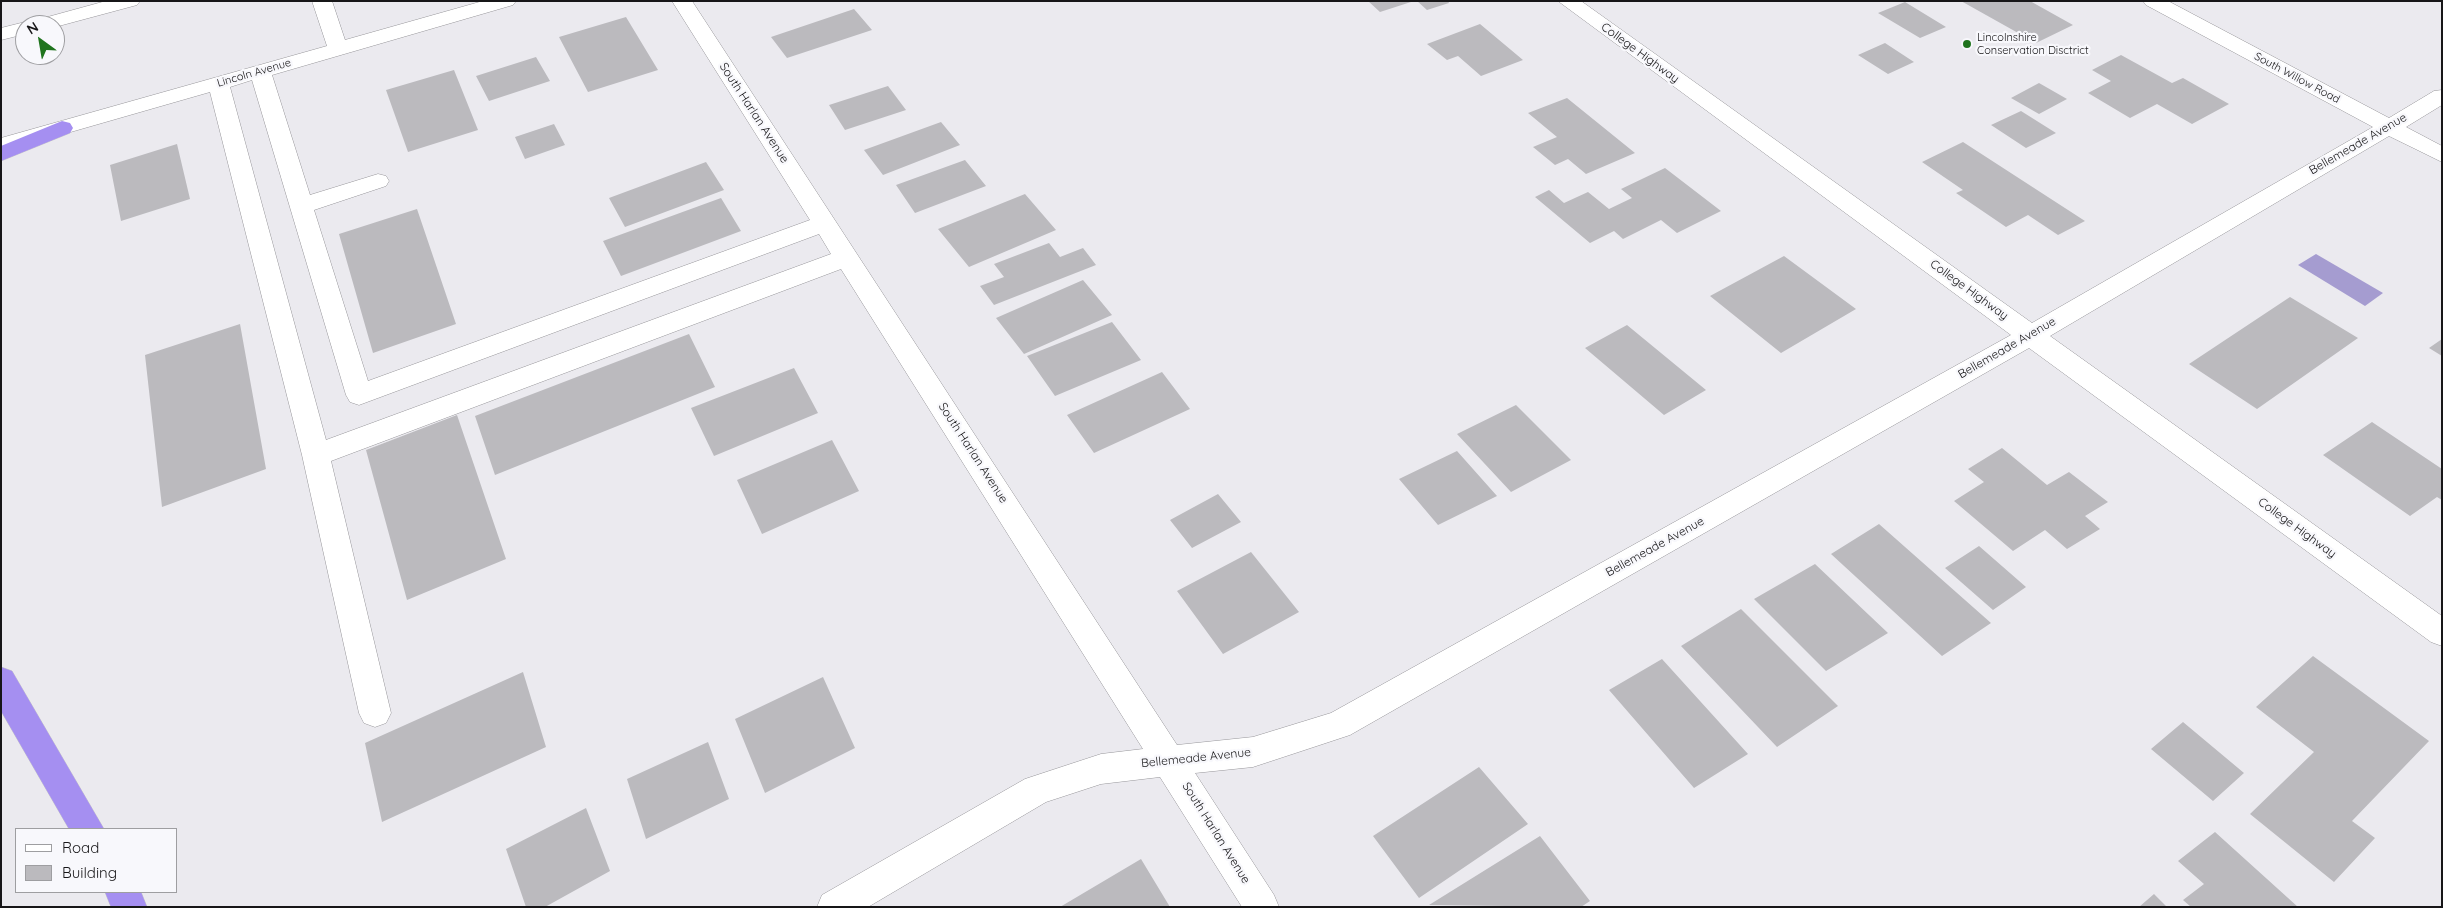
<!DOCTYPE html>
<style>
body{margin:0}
#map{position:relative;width:2443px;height:908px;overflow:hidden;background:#ebeaef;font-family:Quicksand,sans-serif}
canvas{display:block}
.frame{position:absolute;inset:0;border:2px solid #171618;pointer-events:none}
.legend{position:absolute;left:15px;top:828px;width:162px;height:65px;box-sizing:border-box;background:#f8f8fc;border:1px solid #9e9ea1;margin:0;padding:6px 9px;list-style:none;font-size:15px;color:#171618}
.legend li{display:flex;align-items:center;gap:10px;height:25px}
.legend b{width:25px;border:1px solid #9e9ea1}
.north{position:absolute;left:15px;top:15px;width:50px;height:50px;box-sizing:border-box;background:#f8f8fc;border:1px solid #9e9ea1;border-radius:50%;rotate:328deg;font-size:14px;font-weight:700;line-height:20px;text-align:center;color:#171618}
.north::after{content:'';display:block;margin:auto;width:18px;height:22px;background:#20741e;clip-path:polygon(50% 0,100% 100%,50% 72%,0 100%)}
</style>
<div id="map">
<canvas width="2443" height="908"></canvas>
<div class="frame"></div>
<ul class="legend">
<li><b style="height:6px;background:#fff"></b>Road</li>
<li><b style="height:14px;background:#bbbabe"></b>Building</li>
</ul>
<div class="north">N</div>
</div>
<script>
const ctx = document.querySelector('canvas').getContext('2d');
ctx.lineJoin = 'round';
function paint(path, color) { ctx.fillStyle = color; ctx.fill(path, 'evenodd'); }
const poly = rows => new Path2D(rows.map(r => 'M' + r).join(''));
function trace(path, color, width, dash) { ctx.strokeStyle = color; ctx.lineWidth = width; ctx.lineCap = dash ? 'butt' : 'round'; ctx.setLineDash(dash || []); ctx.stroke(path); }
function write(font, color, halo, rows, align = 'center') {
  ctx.font = font + ' Quicksand,sans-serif'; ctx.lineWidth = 4.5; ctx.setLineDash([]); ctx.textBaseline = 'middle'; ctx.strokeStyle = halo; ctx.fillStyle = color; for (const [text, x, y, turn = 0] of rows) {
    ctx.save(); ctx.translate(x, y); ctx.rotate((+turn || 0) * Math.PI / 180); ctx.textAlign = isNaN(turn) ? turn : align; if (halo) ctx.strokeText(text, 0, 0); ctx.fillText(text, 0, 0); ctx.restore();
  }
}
paint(poly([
 [2316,254,2383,293,2365,306,2298,265]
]), '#a59cd0');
paint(poly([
 [1368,1,1411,1,1411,2,1380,12],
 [1417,1,1448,1,1449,3,1427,10],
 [1961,1,2030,1,2073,25,2036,43],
 [1905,2,1946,27,1920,38,1878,13],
 [854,9,872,30,787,58,771,37],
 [626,17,658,70,588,92,559,37],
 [1480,24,1523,60,1481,76,1458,56,1447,60,1427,44],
 [1885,43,1914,62,1888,74,1858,55],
 [2121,55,2172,83,2183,78,2229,104,2192,124,2157,104,2130,118,2088,93,2111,81,2092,70],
 [536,57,550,81,489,101,476,76],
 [454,70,478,130,408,152,386,90],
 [2039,83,2067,99,2039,114,2011,98],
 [888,86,906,110,845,130,829,105],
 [1567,98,1635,153,1586,174,1568,159,1555,165,1533,147,1557,137,1528,113],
 [2021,111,2056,133,2026,148,1991,125],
 [941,122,960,145,883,175,864,150],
 [554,124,565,145,525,159,515,137],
 [1963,142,2085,221,2058,235,2028,215,2006,227,1956,193,1963,190,1922,162],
 [177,144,190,199,121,221,110,165],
 [965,160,986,186,915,213,896,185],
 [706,162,724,190,625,227,609,198],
 [1665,168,1721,211,1677,233,1661,220,1623,239,1614,231,1590,243,1535,197,1549,190,1564,203,1588,192,1609,209,1632,198,1621,189],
 [1025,194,1056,230,969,267,938,229],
 [721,198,741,231,621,276,603,241],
 [417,209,456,324,373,353,339,234],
 [1049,243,1060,257,1083,248,1096,265,994,305,980,286,1004,277,994,264],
 [1784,256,1856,309,1781,353,1710,296],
 [1083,280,1112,315,1024,354,996,318],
 [2290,297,2358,338,2257,409,2189,364],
 [1112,322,1141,360,1055,396,1027,356],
 [240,324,266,469,162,507,145,355],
 [1627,325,1706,390,1664,415,1585,348],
 [689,334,715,387,495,475,475,416],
 [2442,339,2442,356,2429,348],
 [794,368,818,413,714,456,691,408],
 [1162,372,1190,409,1094,453,1067,415],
 [1516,405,1571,460,1511,492,1457,434],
 [457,415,506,559,407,600,366,450],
 [2372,422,2442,469,2442,500,2437,497,2410,516,2323,455],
 [832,440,859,491,762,534,737,480],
 [2002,448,2047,485,2069,472,2108,502,2085,516,2100,529,2067,549,2045,530,2013,551,1954,501,1984,482,1968,469],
 [1457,451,1497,496,1438,525,1399,479],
 [1218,494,1241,522,1192,548,1170,520],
 [1879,524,1991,623,1942,656,1831,554],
 [1979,546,2026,587,1993,610,1945,568],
 [1251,552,1299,612,1223,654,1177,591],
 [1815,564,1888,633,1826,671,1754,599],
 [1741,609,1838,706,1777,747,1681,646],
 [2313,656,2429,741,2352,821,2375,838,2334,882,2250,814,2314,752,2256,707],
 [1662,659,1748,754,1694,788,1609,690],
 [523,672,546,747,382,822,365,743],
 [823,677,855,748,765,793,735,719],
 [2183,722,2244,773,2213,801,2151,749],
 [708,742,729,799,646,839,627,779],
 [1479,767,1528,824,1419,898,1373,836],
 [586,808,610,871,545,907,526,907,506,849],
 [2215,832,2298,907,2191,907,2183,900,2204,884,2178,861],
 [1540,836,1590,901,1581,907,1429,905],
 [1141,859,1170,907,1060,907],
 [2154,894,2167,907,2139,907]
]), '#bbbabe');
const minor = poly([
 [106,1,140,1,137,5,55,27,55,25,25,25,25,34,1,40,1,28,25,22,31,23,33,21,106,1],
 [312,1,332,1,345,40,483,1,516,1,513,5,272,75,310,195,378,174,386,176,389,181,386,186,314,210,368,381,810,220,672,1,692,1,1177,745,1253,737,1331,713,2011,335,1558,1,1581,1,2032,323,2373,127,2146,5,2143,1,2168,1,2389,118,2434,91,2442,90,2442,105,2406,127,2442,146,2442,162,2389,136,2050,336,2442,616,2442,646,2431,642,2029,348,1350,735,1253,767,1195,773,1274,895,1279,907,1242,907,1160,777,1101,784,1046,802,868,907,817,907,822,895,1025,779,1101,754,1143,749,841,269,331,461,391,713,386,723,375,727,364,723,359,713,302,455,210,92,1,152,1,138,327,46,312,1],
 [252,80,346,395,350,402,359,405,819,234,831,254,326,440,230,87,252,80]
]);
const highway = poly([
 [62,121,70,123,73,128,70,133,1,161,1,146,62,121],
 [1,667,12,671,104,829,69,829,1,711,1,667],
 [105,892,141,892,147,907,111,907,105,892]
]);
trace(minor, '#97969a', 1);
trace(highway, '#c7c7c8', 1);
paint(minor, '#fff');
paint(highway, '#a58ff1');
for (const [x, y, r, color] of [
 [1967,44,5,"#20741e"]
]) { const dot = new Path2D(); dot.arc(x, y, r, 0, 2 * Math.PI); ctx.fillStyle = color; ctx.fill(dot); trace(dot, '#f8f8fc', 2); }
write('11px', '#171618', '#f8f8fc', [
 ["Lincolnshire",1977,38],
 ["Conservation Disctrict",1977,51]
], 'left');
write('11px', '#171618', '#f8f8fc', [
 ["Lincoln Avenue",254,73,-16],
 ["South Willow Road",2297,78,28]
]);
write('12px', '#171618', '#f8f8fc', [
 ["College Highway",1640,53,36],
 ["South Harlan Avenue",754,113,57],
 ["Bellemeade Avenue",2358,144,-30],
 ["College Highway",1969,290,36],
 ["Bellemeade Avenue",2007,348,-30],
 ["South Harlan Avenue",973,453,57],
 ["College Highway",2297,528,36],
 ["Bellemeade Avenue",1655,547,-29],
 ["Bellemeade Avenue",1196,758,-6],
 ["South Harlan Avenue",1216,833,58]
]);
</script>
